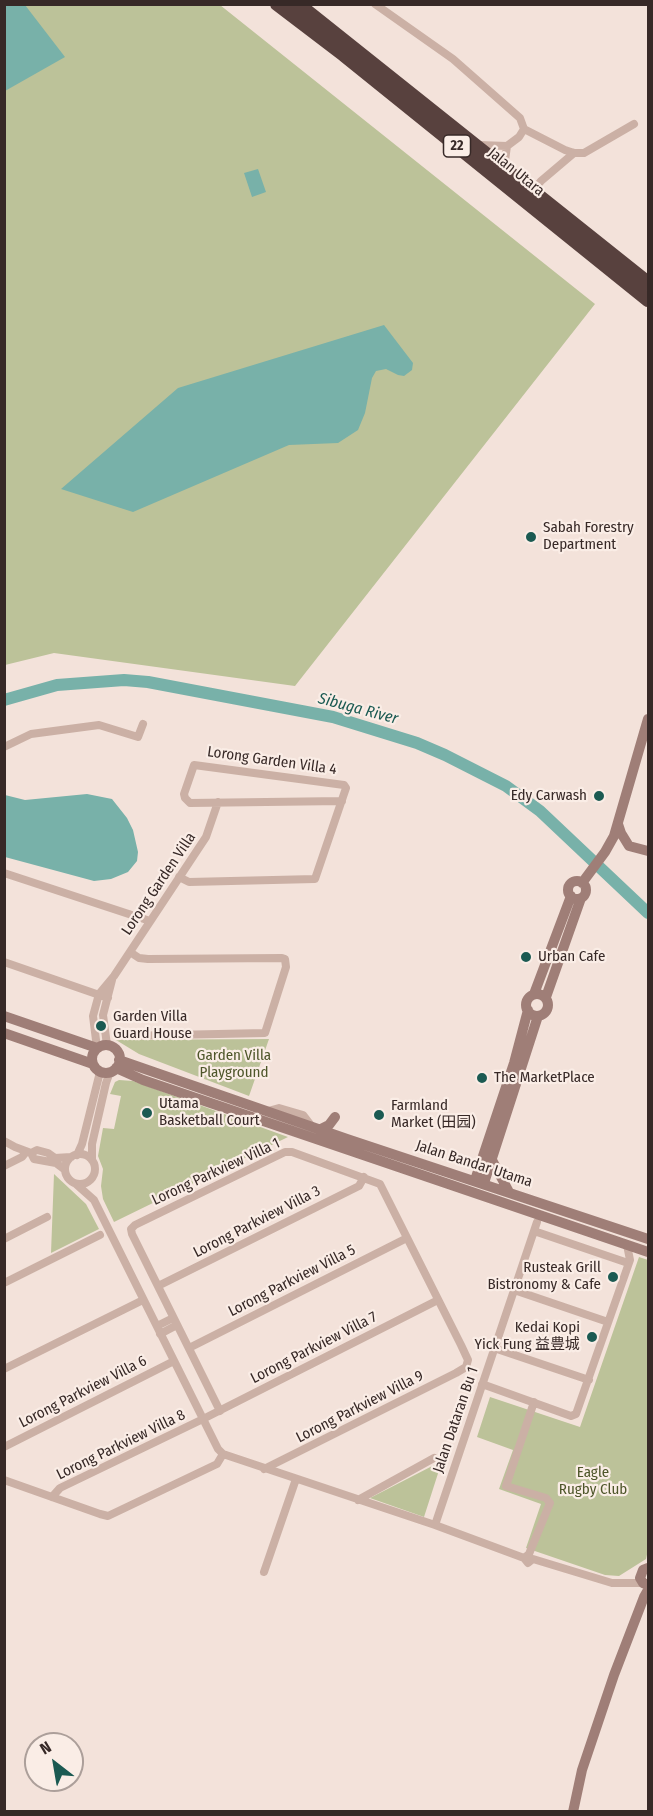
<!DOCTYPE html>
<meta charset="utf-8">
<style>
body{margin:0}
#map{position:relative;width:653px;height:1816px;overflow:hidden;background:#f3e2da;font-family:"Fira Sans Condensed",sans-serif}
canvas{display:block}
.frame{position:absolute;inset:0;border:6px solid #372927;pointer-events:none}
.north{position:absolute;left:24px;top:1732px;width:60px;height:60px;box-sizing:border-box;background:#faede6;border:2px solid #ac9f9a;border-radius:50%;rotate:329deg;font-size:16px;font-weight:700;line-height:24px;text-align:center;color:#372927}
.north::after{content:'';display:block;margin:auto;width:21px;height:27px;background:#1b5a52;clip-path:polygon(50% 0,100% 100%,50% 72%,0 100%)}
</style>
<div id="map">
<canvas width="653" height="1816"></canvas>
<div class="frame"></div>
<div class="north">N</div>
</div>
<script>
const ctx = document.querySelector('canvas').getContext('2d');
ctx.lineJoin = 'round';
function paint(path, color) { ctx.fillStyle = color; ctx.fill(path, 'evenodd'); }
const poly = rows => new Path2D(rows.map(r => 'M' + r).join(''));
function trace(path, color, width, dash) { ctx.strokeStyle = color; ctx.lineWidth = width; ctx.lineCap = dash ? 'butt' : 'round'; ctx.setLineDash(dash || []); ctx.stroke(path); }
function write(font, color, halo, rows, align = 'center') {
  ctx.font = font + ' "Fira Sans Condensed","Noto Sans SC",sans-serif'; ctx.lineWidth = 4.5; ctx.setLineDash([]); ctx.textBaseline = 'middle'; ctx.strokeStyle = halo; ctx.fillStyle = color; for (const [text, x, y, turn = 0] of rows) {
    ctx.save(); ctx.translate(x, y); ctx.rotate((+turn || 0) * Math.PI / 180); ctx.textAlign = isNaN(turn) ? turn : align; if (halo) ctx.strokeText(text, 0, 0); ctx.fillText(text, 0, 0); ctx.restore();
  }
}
paint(poly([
 [5,5,220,5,595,304,295,686,54,653,5,665],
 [269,1039,249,1096,139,1054,116,1040],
 [119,1080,133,1081,288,1137,114,1222,103,1199,101,1186,103,1169,98,1156,103,1128,114,1129,121,1096,110,1094,115,1082],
 [54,1174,86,1204,99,1229,51,1253],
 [639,1257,648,1260,648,1550,646,1559,619,1576,605,1575,526,1548,541,1504,499,1489,513,1450,477,1437,490,1397,580,1427],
 [442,1461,424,1517,370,1498]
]), '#bcc299');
paint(poly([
 [5,4,25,5,65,57,5,91],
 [258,169,266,192,252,197,244,173],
 [384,325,413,363,412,370,404,376,398,375,386,369,376,371,372,378,365,413,358,430,338,443,289,445,133,512,61,489,178,388],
 [87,794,112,799,127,818,133,830,138,852,137,861,128,872,111,879,94,881,5,857,5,795,25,800]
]), '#78b1a9');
trace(poly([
 [4,700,57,685,124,680,148,682,333,717,417,743,445,755,506,786,540,811,648,913]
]), '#78b1a9', 12);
trace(poly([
 [375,4,453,59,520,118,524,129,565,150,574,153,584,153,634,124],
 [479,145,507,146],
 [507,146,519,137,524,129],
 [504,168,507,146],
 [533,191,541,181,574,153],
 [4,747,31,734,99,725,138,737,143,724],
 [4,873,150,921],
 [179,877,189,882,315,879,346,788,344,785,194,765,184,794,185,798,190,803,342,801],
 [4,962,108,998],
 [124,1036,265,1033,286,967,285,959,282,958,148,959,139,958,130,952],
 [107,1045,103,1015,112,980],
 [97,1048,93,1016,99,994,114,976,206,837,218,802],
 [268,1111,279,1108,303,1115,313,1128],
 [4,1141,15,1147,31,1153,34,1159,56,1163,64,1169],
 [31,1153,37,1150,48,1153,55,1158,71,1157],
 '65 1169a15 15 0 1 1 30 0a15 15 0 1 1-30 0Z',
 [77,1155,82,1144,100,1072],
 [92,1160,92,1144,106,1083,110,1072],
 [4,1166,22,1157,26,1152],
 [76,1184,94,1200,218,1449,223,1454,435,1525,524,1558,528,1563,533,1559,612,1583,643,1583],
 [534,1231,628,1263],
 [4,1239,47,1217],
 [4,1283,100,1235],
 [158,1286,359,1186,364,1177],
 [514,1290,608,1322],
 [157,1326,173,1318],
 [160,1334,177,1325],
 [189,1348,407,1238],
 [494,1348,589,1380],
 [4,1369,143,1300],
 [482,1384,571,1416,576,1414,630,1260,627,1245],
 [220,1411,132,1234,131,1229,135,1225,285,1152,292,1152,380,1184,461,1345,468,1360,466,1367,456,1373,264,1469],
 [4,1447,174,1361],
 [4,1480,100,1514,108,1516,217,1464,223,1454],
 [52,1497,60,1488,203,1419,438,1300],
 [358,1500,434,1458],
 [435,1525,537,1222],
 [524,1558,529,1554,550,1503,546,1498,506,1486,534,1402],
 [264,1572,296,1479]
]), '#cbb0a5', 8);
trace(poly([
 [618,824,621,833,629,846,648,851],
 '568 890a9 9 0 1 1 18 0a9 9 0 1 1-18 0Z',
 [582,883,605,852,614,836,648,719],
 [534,994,571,896],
 '526 1005a11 11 0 1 1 22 0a11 11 0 1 1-22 0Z',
 [546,997,581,898],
 [4,1016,97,1048],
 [4,1033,93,1064],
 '92 1059a14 14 0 1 1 28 0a14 14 0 1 1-28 0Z',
 [119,1060,347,1139,648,1239],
 [116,1068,143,1080,648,1252],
 [319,1130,329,1125,335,1117],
 [492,1160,509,1192],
 [475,1180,514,1063,528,1010],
 [484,1183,538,1016],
 [648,1568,643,1570,640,1578,643,1583,648,1585],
 [573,1812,582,1770,614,1675,644,1597,648,1590]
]), '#9f7e77', 10);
trace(poly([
 [277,4,344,55,648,300],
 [298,4,648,283]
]), '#58413e', 14);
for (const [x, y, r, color] of [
 [531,537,6,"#1b5a52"],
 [599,796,6,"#1b5a52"],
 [526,957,6,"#1b5a52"],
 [101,1026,6,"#1b5a52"],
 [482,1078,6,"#1b5a52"],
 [147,1113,6,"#1b5a52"],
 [379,1115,6,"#1b5a52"],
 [613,1277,6,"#1b5a52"],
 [592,1337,6,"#1b5a52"]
]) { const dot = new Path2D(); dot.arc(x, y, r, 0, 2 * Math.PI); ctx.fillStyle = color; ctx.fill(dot); trace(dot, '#faede6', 2); }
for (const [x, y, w] of [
 [457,146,27]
]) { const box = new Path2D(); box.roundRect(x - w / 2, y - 11, w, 22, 4.5); ctx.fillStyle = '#faede6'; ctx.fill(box); trace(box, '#372927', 1.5); }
write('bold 14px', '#372927', null, [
 ["22",457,146]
]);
write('15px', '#372927', '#faede6', [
 ["Jalan Utara",516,172,39],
 ["Lorong Garden Villa 4",272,761,8],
 ["Lorong Garden Villa",159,884,-56],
 ["Jalan Bandar Utama",474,1164,18],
 ["Lorong Parkview Villa 1",216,1172,-25],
 ["Lorong Parkview Villa 3",257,1222,-27],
 ["Lorong Parkview Villa 5",292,1281,-27],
 ["Lorong Parkview Villa 7",314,1348,-27],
 ["Lorong Parkview Villa 6",83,1392,-27],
 ["Lorong Parkview Villa 9",360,1407,-27],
 ["Jalan Dataran Bu 1",456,1420,-71],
 ["Lorong Parkview Villa 8",121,1445,-26]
]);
write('15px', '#372927', '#faede6', [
 ["Sabah Forestry",543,528],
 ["Department",543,545],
 ["Edy Carwash",587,796,"right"],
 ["Urban Cafe",538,957],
 ["Garden Villa",113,1017],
 ["Guard House",113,1034],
 ["The MarketPlace",494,1078],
 ["Utama",159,1104],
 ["Basketball Court",159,1121],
 ["Farmland",391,1106],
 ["Market (田园)",391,1123],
 ["Rusteak Grill",601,1268,"right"],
 ["Bistronomy & Cafe",601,1285,"right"],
 ["Kedai Kopi",580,1328,"right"],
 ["Yick Fung 益豊城",580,1345,"right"]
], 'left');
write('15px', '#4e562a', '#faede6', [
 ["Garden Villa",234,1056],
 ["Playground",234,1073],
 ["Eagle",593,1473],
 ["Rugby Club",593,1490]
]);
write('italic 16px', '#1b5a52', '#faede6', [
 ["Sibuga River",358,709,15]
]);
</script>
